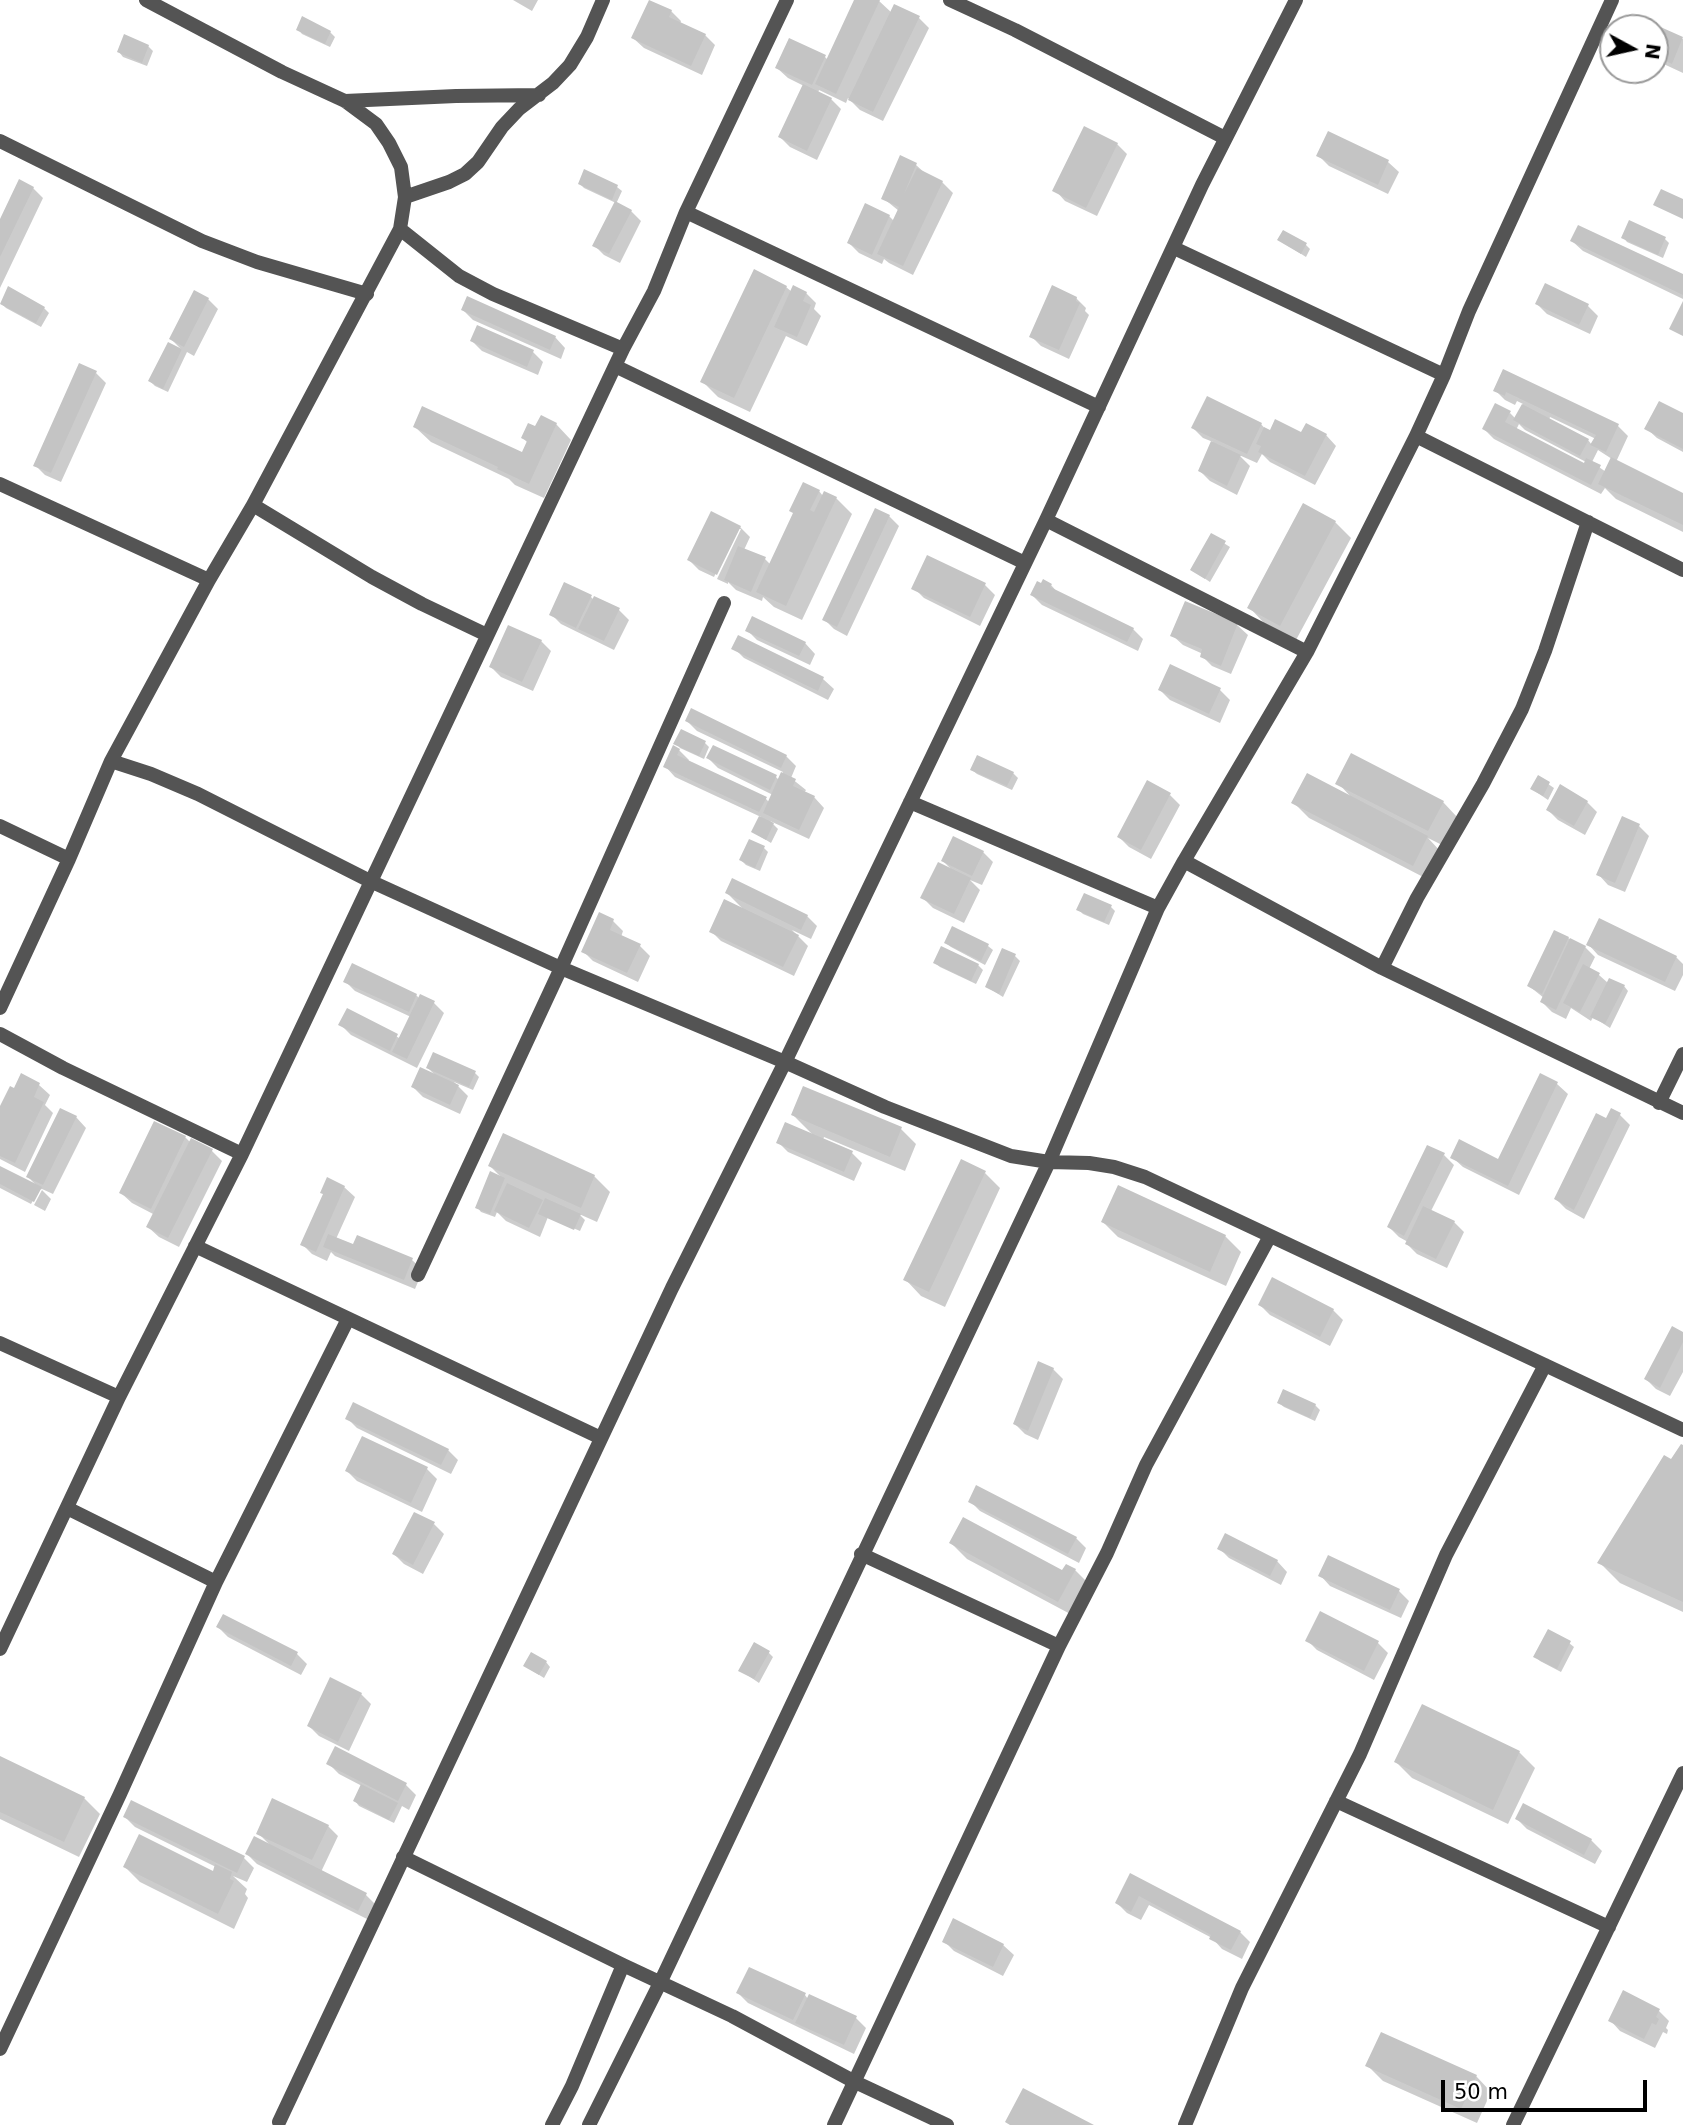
<!DOCTYPE html>
<style>
body{margin:0}
#map{position:relative;width:1683px;height:2125px;overflow:hidden;background:#fff;font-family:"DejaVu Sans",sans-serif}
canvas{display:block}
.north{position:absolute;left:1599px;top:14px;width:70px;height:70px;box-sizing:border-box;background:#fff;border:2px solid #999;border-radius:50%;rotate:98deg;font-size:19px;font-weight:700;line-height:28px;text-align:center;color:#000}
.north::after{content:'';display:block;margin:auto;width:24px;height:32px;background:#000;clip-path:polygon(50% 0,100% 100%,50% 72%,0 100%)}
.scale{position:absolute;left:1441px;top:2080px;width:206px;height:32px;box-sizing:border-box;border:4px solid #000;border-top:0;padding-left:9px;font-size:21px;line-height:24px;white-space:nowrap;color:#000;-webkit-text-stroke:5px #fff;paint-order:stroke}
</style>
<div id="map">
<canvas width="1683" height="2125"></canvas>
<div class="north">N</div>
<div class="scale">50 m</div>
</div>
<script>
const ctx = document.querySelector('canvas').getContext('2d');
ctx.lineJoin = 'round';
function paint(path, color) { ctx.fillStyle = color; ctx.fill(path, 'evenodd'); }
const poly = rows => new Path2D(rows.map(r => 'M' + r).join(''));
function trace(path, color, width, dash) { ctx.strokeStyle = color; ctx.lineWidth = width; ctx.lineCap = dash ? 'butt' : 'round'; ctx.setLineDash(dash || []); ctx.stroke(path); }
paint(poly([
 [513,0,538,0,532,11],
 [856,0,878,0,892,13,919,18,929,28,883,121,860,110,848,98,846,103,819,90,818,93,831,99,841,109,817,160,790,147,780,137,804,86,788,78,777,68,825,57,828,60],
 [671,11,681,21,680,24,705,35,715,45,702,75,644,48,633,38],
 [1639,19,1683,39,1683,73,1655,60,1655,28,1635,28],
 [298,29,330,32,335,37,330,47,302,34],
 [148,46,153,51,147,66,123,57,119,52],
 [1329,134,1388,162,1399,172,1388,194,1329,166,1319,156],
 [1117,144,1127,154,1097,216,1065,201,1055,190],
 [901,158,916,165,926,174,942,182,953,193,913,275,889,263,884,259,882,264,859,253,849,243,889,216,894,221,899,211,883,198],
 [585,172,617,187,622,191,616,204,631,211,641,221,620,263,604,255,594,245,616,203,584,188,580,184],
 [33,188,43,198,0,288,0,223],
 [1623,237,1665,239,1669,243,1663,258,1627,242],
 [1279,240,1306,245,1310,249,1306,257],
 [1572,241,1683,276,1683,299,1583,251],
 [786,287,792,292,806,293,816,303,814,309,821,316,807,346,786,336,750,412,718,397,702,381],
 [1076,298,1086,308,1085,311,1089,315,1069,359,1041,346,1031,336],
 [208,299,218,309,194,356,187,352,168,392,155,386,150,381,169,344,182,350,171,339],
 [1,303,44,308,49,313,41,327,6,308],
 [1537,304,1588,306,1598,316,1590,334,1547,314],
 [463,310,555,337,565,348,561,359,473,320],
 [472,341,533,352,543,362,538,375,482,351],
 [1504,371,1618,426,1628,436,1616,462,1683,495,1683,532,1616,499,1605,488,1601,494,1494,439,1484,429,1510,413,1516,419,1523,404,1517,401,1515,405,1505,400,1495,390],
 [1550,417,1596,439,1592,445,1588,440,1549,420],
 [1519,424,1525,430,1586,462,1585,466,1516,430],
 [1598,450,1612,459,1606,472,1592,462],
 [96,373,106,383,61,482,45,475,35,465],
 [1683,415,1683,452,1657,438,1646,428],
 [556,424,571,440,544,498,515,485,509,479,431,442,415,427,523,455,528,443,523,438],
 [1261,424,1267,431,1326,435,1336,446,1315,485,1270,462,1262,454,1257,463,1239,455,1250,466,1237,495,1210,481,1200,471,1213,442,1203,438,1193,428],
 [819,491,823,496,836,498,852,514,802,620,774,607,763,597,762,601,736,590,728,582,728,584,717,579,741,529,737,529,714,577,699,570,689,560,740,527,750,537,744,550,765,559,771,565,794,514],
 [1303,505,1335,522,1351,538,1296,640,1264,623,1249,607],
 [889,516,899,526,847,636,834,629,824,619],
 [1211,535,1230,547,1210,582,1192,570],
 [928,557,985,585,995,595,980,626,924,598,914,588],
 [1051,585,1059,594,1133,629,1143,639,1138,651,1042,605,1032,595],
 [591,597,594,600,619,610,629,620,614,650,561,624,551,614],
 [1237,625,1248,635,1231,674,1212,666,1202,656,1203,654,1183,645,1172,635],
 [747,630,805,643,815,654,810,665,757,640],
 [739,638,823,679,834,689,828,700,744,658,734,648],
 [541,641,551,651,533,691,501,677,491,667],
 [1171,667,1220,690,1230,700,1220,723,1170,700,1160,690],
 [687,721,786,756,796,766,791,778,806,790,804,793,814,797,824,808,809,839,770,821,778,829,771,843,753,832,761,817,675,777,665,766,679,750,689,760,688,762,766,799,769,802,773,795,718,768,707,757,776,777,779,780,783,772,697,731],
 [676,743,705,743,709,747,704,759,680,748],
 [972,770,1013,773,1018,778,1012,790,977,774],
 [1538,777,1554,788,1548,800,1532,789],
 [1338,783,1443,802,1458,818,1444,846,1428,838,1442,853,1429,880,1309,818,1293,802,1351,797],
 [1170,795,1180,805,1151,859,1129,847,1119,837],
 [1587,802,1597,812,1585,835,1558,820,1548,810],
 [1639,826,1649,836,1625,892,1608,885,1598,874],
 [764,848,768,852,760,871,746,865,741,860],
 [983,852,993,862,982,885,970,880,980,890,964,923,933,908,923,898,952,870,943,861],
 [727,893,807,916,817,926,811,939,792,930,808,946,794,976,721,941,711,931,743,909],
 [1111,907,1115,911,1109,925,1083,914,1078,909],
 [613,921,623,931,621,937,640,946,650,956,638,982,593,961,583,951],
 [953,928,988,946,993,950,985,965,951,947,946,943],
 [1568,938,1585,947,1595,957,1589,969,1599,975,1608,983,1624,986,1628,991,1610,1028,1593,1017,1591,1021,1571,1008,1566,1019,1552,1012,1542,1002,1544,998,1529,986],
 [1588,944,1676,957,1683,964,1683,975,1675,991,1598,955],
 [1003,950,1015,956,1020,961,1003,997,987,987],
 [935,963,978,965,983,970,976,984,940,967],
 [345,981,416,995,420,999,434,1003,444,1013,417,1068,351,1035,341,1025,348,1010,401,1039,411,1017,355,991],
 [428,1068,475,1073,479,1077,473,1090,454,1082,468,1096,460,1114,423,1097,413,1087,436,1076],
 [1541,1075,1557,1084,1568,1094,1519,1195,1463,1167,1452,1157,1499,1161],
 [21,1076,39,1085,50,1095,45,1105,53,1113,25,1172,0,1159,0,1110,14,1091],
 [1612,1110,1620,1115,1630,1125,1584,1219,1566,1209,1556,1199],
 [793,1115,901,1129,916,1144,905,1171,824,1137,823,1140,852,1153,862,1163,854,1181,788,1152,778,1142,814,1136],
 [76,1117,86,1128,53,1194,42,1189,39,1190,31,1204,0,1188,0,1168,36,1185,28,1177],
 [185,1137,191,1143,212,1151,222,1161,179,1247,159,1237,148,1227,155,1215,132,1203,121,1193],
 [1444,1155,1454,1165,1431,1211,1454,1222,1464,1232,1447,1268,1417,1254,1407,1244,1408,1242,1399,1237,1389,1227],
 [490,1166,594,1176,610,1192,597,1222,579,1214,585,1220,580,1231,548,1217,540,1237,506,1221,497,1212,495,1217,481,1212,477,1207,502,1178],
 [985,1173,1000,1188,945,1307,921,1296,906,1280],
 [344,1187,355,1197,336,1239,354,1246,358,1237,412,1260,423,1270,415,1289,335,1256,331,1252,327,1261,312,1254,302,1244],
 [1119,1187,1225,1236,1241,1252,1226,1286,1118,1237,1103,1222],
 [42,1190,51,1199,45,1211,34,1205],
 [1260,1305,1333,1310,1343,1320,1330,1346,1270,1315],
 [1683,1334,1683,1372,1670,1396,1656,1389,1646,1379],
 [1053,1369,1063,1379,1038,1440,1025,1434,1015,1424],
 [1279,1403,1315,1405,1320,1410,1315,1421,1284,1407],
 [347,1418,448,1450,458,1460,451,1474,357,1428],
 [1683,1447,1683,1612,1620,1583,1599,1562],
 [427,1469,437,1479,422,1512,357,1481,347,1471],
 [970,1501,1076,1538,1086,1548,1079,1563,980,1511],
 [434,1524,444,1534,423,1574,404,1564,394,1554],
 [951,1543,1063,1573,1075,1570,1091,1586,1074,1616,967,1559],
 [1219,1548,1277,1561,1287,1572,1281,1585,1229,1558],
 [1320,1575,1399,1591,1409,1601,1401,1618,1330,1586],
 [218,1627,297,1654,307,1664,301,1675,228,1637],
 [1307,1640,1378,1643,1388,1653,1374,1680,1317,1650],
 [1569,1643,1574,1647,1561,1672,1540,1661,1536,1657],
 [768,1652,773,1657,759,1683,740,1670],
 [546,1662,550,1667,544,1678,525,1666],
 [361,1694,371,1704,349,1751,319,1736,309,1726],
 [1519,1752,1535,1768,1508,1824,1412,1778,1396,1762],
 [0,1761,84,1798,100,1814,79,1857,0,1819],
 [328,1763,406,1785,416,1795,409,1810,402,1806,394,1823,359,1806,355,1801,362,1786,339,1774],
 [1524,1806,1591,1840,1602,1851,1595,1864,1527,1829,1517,1819],
 [125,1817,244,1858,254,1868,247,1882,233,1876,247,1889,245,1894,248,1898,234,1929,140,1882,125,1867,214,1873,216,1867,135,1827],
 [328,1826,338,1836,321,1872,366,1895,376,1905,369,1920,257,1864,247,1854,270,1845,258,1833],
 [1131,1875,1240,1932,1250,1942,1242,1959,1222,1949,1212,1938,1149,1905,1141,1920,1127,1913,1117,1903],
 [954,1921,1003,1945,1014,1955,1003,1976,954,1951,944,1941],
 [738,1993,805,1995,808,1999,856,2018,866,2028,854,2054,748,2003],
 [1659,2011,1669,2021,1666,2028,1668,2030,1667,2034,1663,2032,1655,2048,1620,2031,1610,2020],
 [1368,2066,1476,2076,1491,2092,1477,2123,1383,2081]
]), '#0003');
paint(poly([
 [649,0,672,10,669,17,706,34,691,66,631,38],
 [854,0,880,0,836,94,815,84],
 [894,4,920,16,873,112,848,100],
 [302,16,331,31,325,44,296,30],
 [1638,17,1683,37,1672,64,1655,56,1655,28,1633,28],
 [124,34,149,45,142,63,117,52],
 [789,38,826,55,812,85,775,68],
 [803,84,832,98,807,151,778,137],
 [1084,126,1118,143,1086,208,1052,191],
 [1328,131,1389,160,1378,185,1316,156],
 [900,155,917,163,904,194,917,168,943,181,903,266,877,254,899,207,881,199],
 [584,169,618,185,612,200,578,184],
 [19,179,34,187,0,257,0,219],
 [1661,189,1683,199,1683,219,1653,205],
 [615,201,632,210,609,254,592,246],
 [865,203,890,215,872,255,847,243],
 [1629,220,1666,237,1658,255,1621,238],
 [1578,225,1683,274,1683,295,1570,241],
 [1283,230,1307,243,1301,254,1277,240],
 [754,269,787,286,734,398,700,382],
 [1545,283,1589,304,1579,325,1535,304],
 [793,285,807,292,803,301,811,305,797,337,774,327],
 [1052,285,1077,297,1076,301,1080,303,1059,350,1029,337],
 [8,286,45,307,36,323,0,304],
 [194,290,209,298,184,347,169,339],
 [467,296,556,336,550,350,461,310],
 [1683,301,1683,336,1669,329],
 [477,325,534,350,527,367,470,341],
 [168,342,182,349,163,389,148,381],
 [79,363,97,371,51,473,33,466],
 [1503,369,1619,424,1606,452,1590,445,1596,435,1506,392,1505,396,1493,391],
 [1207,396,1262,423,1247,454,1191,428],
 [1659,401,1683,413,1683,449,1644,429],
 [1495,403,1511,411,1505,422,1584,463,1586,458,1601,465,1591,485,1482,429],
 [1522,404,1589,439,1580,456,1513,420],
 [422,406,522,452,527,441,521,438,528,423,535,426,541,415,557,423,529,484,497,469,498,467,413,427],
 [1275,419,1301,432,1306,423,1327,434,1305,476,1258,452,1261,446,1256,444,1264,427,1270,430],
 [1211,441,1241,455,1227,486,1198,471],
 [1611,457,1683,493,1683,525,1598,484],
 [803,482,820,490,810,510,814,512,824,491,837,497,786,606,756,592,793,513,789,511],
 [1303,503,1336,521,1280,626,1247,608],
 [875,508,890,515,837,627,822,620],
 [711,511,741,526,717,575,687,560],
 [1211,533,1226,541,1205,579,1190,570],
 [738,546,766,557,751,592,724,580],
 [927,555,986,583,970,617,911,589],
 [1043,579,1052,584,1050,587,1134,628,1127,642,1030,595,1037,581,1041,583],
 [564,582,592,595,576,628,549,615],
 [594,596,620,608,604,641,578,629],
 [1185,601,1238,623,1221,666,1200,657,1202,649,1170,636],
 [752,616,806,642,799,656,745,631],
 [508,625,542,640,522,682,489,667],
 [738,635,824,677,818,691,731,649],
 [1170,664,1221,688,1209,714,1158,690],
 [691,708,787,755,781,768,685,721],
 [681,729,706,741,699,756,673,744],
 [673,745,680,749,677,755,767,797,759,812,663,767],
 [713,745,777,775,770,790,706,758],
 [1351,753,1444,801,1428,831,1335,784],
 [977,755,1014,772,1007,786,970,770],
 [781,772,796,779,793,786,815,796,799,830,763,813],
 [1307,773,1428,836,1413,866,1291,803],
 [1538,775,1550,782,1543,796,1530,789],
 [1147,780,1171,793,1141,850,1117,837],
 [1560,784,1588,801,1574,826,1546,810],
 [759,816,774,823,766,840,751,832],
 [1622,816,1640,824,1615,883,1596,875],
 [953,836,984,851,972,876,941,861],
 [749,839,765,846,755,868,739,860],
 [938,862,971,878,954,914,920,898],
 [732,878,808,915,801,930,725,893],
 [1084,893,1112,905,1104,922,1076,910],
 [724,899,799,935,783,967,709,932],
 [599,912,614,919,610,930,641,944,627,973,581,952],
 [1599,918,1677,956,1665,982,1586,945],
 [952,926,989,944,981,961,944,943],
 [1554,930,1569,937,1542,994,1527,986],
 [1570,938,1586,946,1556,1010,1540,1002],
 [941,946,979,964,971,981,933,963],
 [1002,948,1016,954,999,994,985,987],
 [352,963,417,994,409,1012,343,982],
 [1583,964,1600,973,1580,1012,1563,1003],
 [1609,978,1625,985,1605,1024,1590,1017],
 [420,994,435,1001,407,1059,392,1052],
 [347,1008,398,1034,390,1051,338,1025],
 [433,1052,476,1071,469,1087,426,1068],
 [420,1067,459,1085,450,1105,411,1087],
 [21,1073,40,1083,34,1097,44,1102,15,1163,0,1156,0,1106,10,1086,14,1088],
 [1540,1073,1558,1082,1508,1186,1450,1158,1459,1139,1498,1159],
 [803,1086,902,1127,890,1157,791,1115],
 [60,1108,77,1116,43,1185,26,1177],
 [1611,1108,1621,1113,1574,1210,1554,1199,1596,1113,1606,1118],
 [154,1121,186,1136,151,1209,119,1193],
 [785,1122,853,1151,844,1172,776,1143],
 [503,1133,595,1175,581,1208,488,1166],
 [191,1138,213,1149,168,1238,146,1227],
 [1427,1145,1445,1153,1404,1236,1387,1227],
 [961,1159,986,1171,929,1292,903,1280],
 [0,1166,42,1187,34,1202,0,1184],
 [490,1171,505,1178,490,1214,475,1208],
 [327,1177,345,1186,316,1252,300,1245,323,1194,320,1193],
 [507,1183,543,1200,529,1228,494,1211],
 [1118,1185,1226,1235,1210,1272,1101,1222],
 [545,1198,581,1214,574,1230,538,1214],
 [1423,1206,1455,1221,1436,1259,1405,1244],
 [328,1234,353,1244,357,1235,413,1258,404,1280,323,1247],
 [1272,1277,1334,1309,1320,1337,1258,1305],
 [1672,1326,1683,1332,1683,1342,1660,1388,1644,1379],
 [1038,1361,1054,1368,1028,1431,1013,1424],
 [1283,1389,1316,1404,1310,1418,1277,1403],
 [353,1402,449,1449,441,1465,345,1419],
 [362,1436,428,1467,411,1503,345,1471],
 [1681,1444,1683,1445,1683,1602,1597,1563,1664,1455,1671,1459],
 [976,1485,1077,1537,1068,1554,968,1502],
 [414,1512,435,1522,413,1565,392,1554],
 [963,1517,1062,1570,1066,1564,1076,1569,1058,1602,949,1543],
 [1225,1533,1278,1560,1270,1576,1217,1549],
 [1328,1555,1400,1589,1390,1610,1318,1576],
 [1320,1611,1379,1641,1364,1671,1305,1641],
 [223,1614,298,1652,291,1666,216,1627],
 [1548,1629,1571,1641,1557,1669,1533,1657],
 [754,1642,770,1651,754,1679,738,1671],
 [531,1652,547,1661,539,1675,523,1666],
 [330,1677,362,1693,338,1742,307,1726],
 [1422,1704,1520,1751,1493,1810,1394,1762],
 [335,1746,407,1783,398,1801,326,1764],
 [0,1756,85,1797,64,1842,0,1812],
 [361,1784,398,1803,389,1820,353,1801],
 [272,1798,329,1825,312,1860,256,1834],
 [131,1800,245,1856,237,1873,123,1817],
 [1523,1803,1592,1839,1584,1855,1515,1819],
 [139,1834,213,1871,215,1864,232,1872,230,1879,234,1881,218,1914,123,1867],
 [254,1836,367,1893,358,1911,245,1854],
 [1130,1873,1241,1931,1231,1950,1209,1939,1211,1935,1139,1896,1131,1912,1115,1903],
 [953,1918,1004,1944,993,1967,942,1942],
 [749,1967,806,1993,793,2020,736,1993],
 [1623,1990,1660,2009,1656,2017,1659,2019,1656,2025,1652,2023,1644,2039,1608,2021],
 [809,1994,857,2016,844,2045,795,2023],
 [1381,2032,1477,2075,1461,2109,1365,2066],
 [1023,2088,1094,2125,1010,2125,1005,2122]
]), '#c4c4c4');
trace(poly([
 [950,0,1015,30,1225,138],
 [1612,0,1469,311,1444,375,1416,436,1307,652,1184,861,1382,968,1683,1113],
 [345,101,456,96,539,95],
 [0,141,202,241,257,262,367,294],
 [405,197,449,182,465,174,478,162,502,127,519,109,553,83,570,65,587,37,603,0],
 [686,212,1099,407],
 [400,229,459,276,493,294,623,349],
 [1174,248,1444,375],
 [615,366,1025,563],
 [1416,436,1683,570],
 [0,484,209,580],
 [253,505,372,577,422,604,487,635],
 [1046,520,1307,652],
 [111,761,151,774,198,794,370,881,561,968,785,1062,885,1107,1011,1156,1049,1162,1089,1163,1114,1167,1145,1177,1683,1430],
 [910,802,1158,908],
 [0,826,69,859],
 [1382,968,1417,898,1483,784,1522,709,1545,651,1588,522],
 [0,1008,69,859,111,761,209,580,253,505,400,229,405,197,401,167,389,143,376,124,345,101,282,72,146,0],
 [0,1034,63,1068,242,1154],
 [1659,1103,1683,1054],
 [195,1246,601,1438],
 [418,1275,561,968,724,603],
 [0,1343,119,1397],
 [67,1508,216,1582],
 [861,1554,1059,1646],
 [0,1649,119,1397,242,1154,623,349,654,291,686,212,787,0],
 [1336,1801,1609,1927],
 [403,1857,623,1965,732,2016,855,2082,947,2125],
 [0,2049,120,1794,216,1582,348,1319],
 [279,2122,672,1288,785,1062,1046,520,1202,185,1296,0],
 [552,2125,572,2086,623,1965],
 [589,2125,660,1983,1049,1162,1158,908,1184,861],
 [834,2125,1059,1646,1107,1553,1146,1465,1270,1236],
 [1185,2125,1242,1988,1360,1754,1446,1555,1545,1365],
 [1513,2125,1683,1773]
]), '#545454', 14);
</script>
